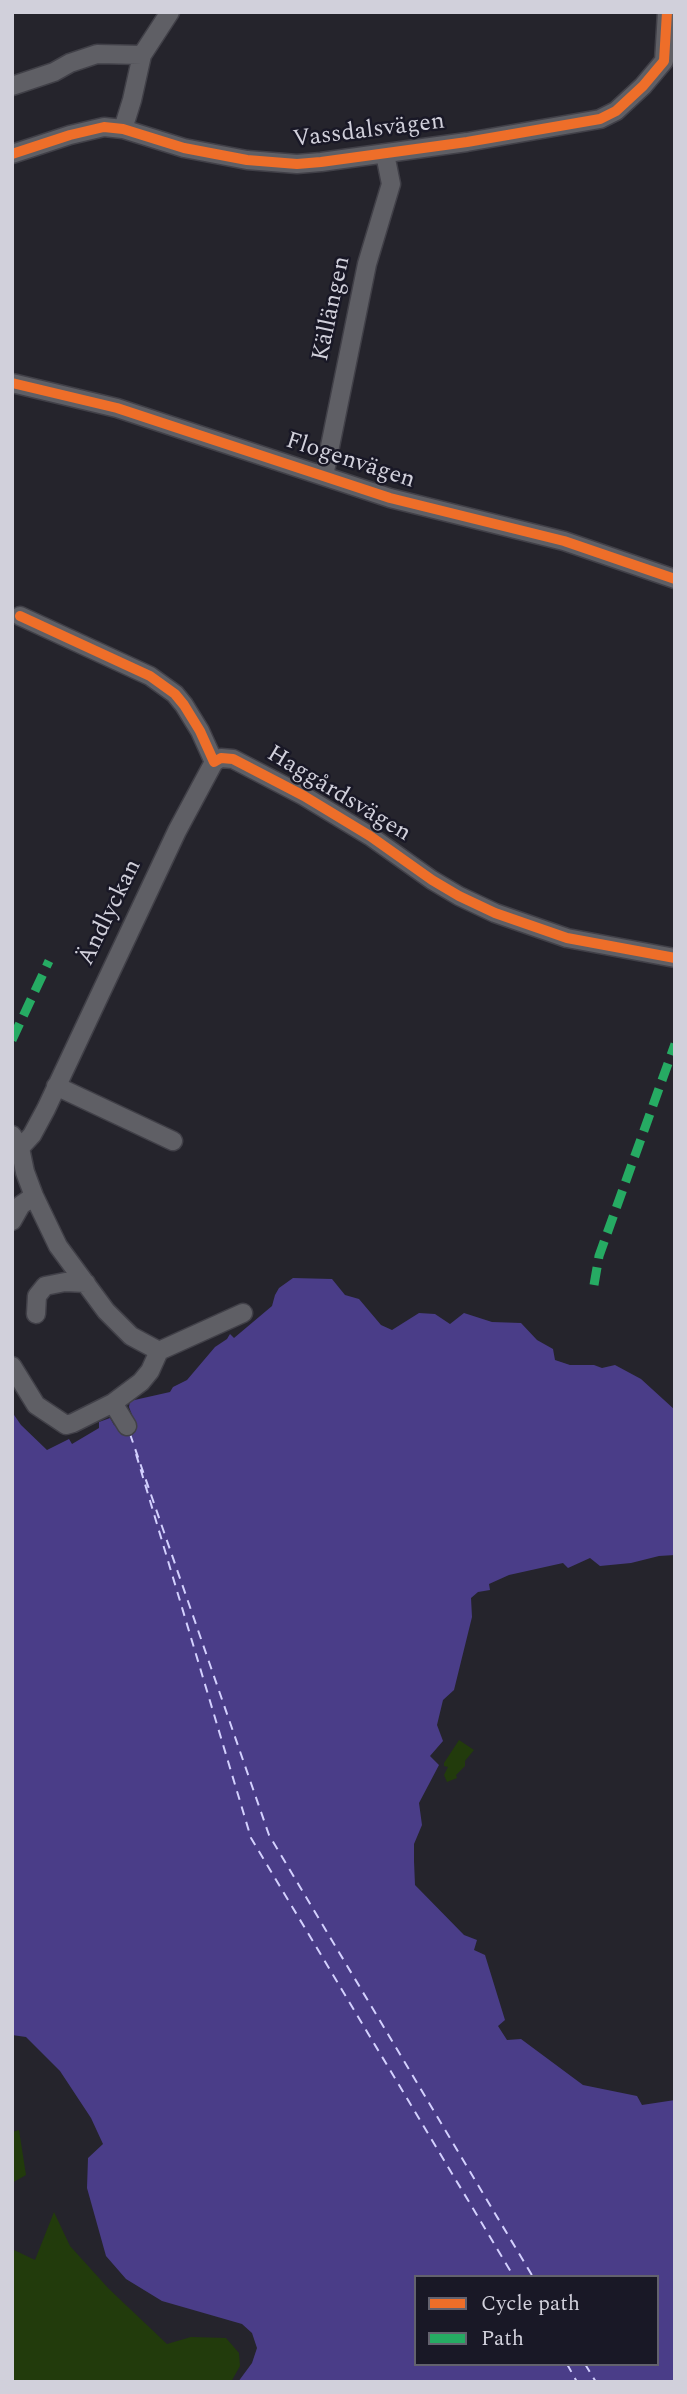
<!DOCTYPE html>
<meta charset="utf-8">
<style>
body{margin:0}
#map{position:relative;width:687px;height:2394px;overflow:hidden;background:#25242c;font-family:Spectral,serif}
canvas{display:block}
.frame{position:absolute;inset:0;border:14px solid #d1d0db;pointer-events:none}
.legend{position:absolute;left:414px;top:2275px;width:245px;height:91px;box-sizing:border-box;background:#191826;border:2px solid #63626e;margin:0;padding:9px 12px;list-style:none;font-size:21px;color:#d1d0db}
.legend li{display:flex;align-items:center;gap:14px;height:35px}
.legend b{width:35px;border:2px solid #63626e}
</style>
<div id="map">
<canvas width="687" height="2394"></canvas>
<div class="frame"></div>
<ul class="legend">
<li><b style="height:9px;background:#ee6e29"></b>Cycle path</li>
<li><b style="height:9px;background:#26ab63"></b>Path</li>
</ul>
</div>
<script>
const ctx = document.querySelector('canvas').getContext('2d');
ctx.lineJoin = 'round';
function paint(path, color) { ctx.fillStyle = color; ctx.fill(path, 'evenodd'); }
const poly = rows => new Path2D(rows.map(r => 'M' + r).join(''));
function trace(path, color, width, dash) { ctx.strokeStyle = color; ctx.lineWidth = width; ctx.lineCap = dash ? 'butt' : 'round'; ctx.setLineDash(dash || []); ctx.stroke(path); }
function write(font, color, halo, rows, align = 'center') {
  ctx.font = font + ' Spectral,serif'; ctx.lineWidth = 5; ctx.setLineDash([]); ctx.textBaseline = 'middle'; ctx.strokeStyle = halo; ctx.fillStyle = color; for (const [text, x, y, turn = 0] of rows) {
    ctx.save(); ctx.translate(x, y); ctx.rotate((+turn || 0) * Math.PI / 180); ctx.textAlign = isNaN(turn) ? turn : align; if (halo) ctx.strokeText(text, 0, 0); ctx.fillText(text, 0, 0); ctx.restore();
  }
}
paint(poly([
 [459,1740,474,1750,465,1761,465,1766,456,1775,457,1778,447,1782,444,1775,448,1767,444,1766,444,1763],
 [19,2130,26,2175,12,2183,12,2132],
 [54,2212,70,2246,109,2289,167,2344,191,2337,226,2338,239,2353,240,2366,231,2382,12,2382,12,2249,35,2260]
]), '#223b0c');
paint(poly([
 [293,1278,332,1279,345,1295,359,1299,381,1325,392,1330,419,1313,435,1314,450,1324,464,1313,492,1322,521,1323,537,1340,553,1349,555,1360,570,1365,594,1365,602,1368,615,1365,641,1379,675,1410,675,1555,659,1556,631,1563,600,1566,590,1558,568,1568,563,1563,509,1575,489,1584,490,1590,478,1592,471,1598,472,1617,454,1690,443,1700,437,1725,443,1741,430,1756,439,1765,419,1803,422,1825,414,1844,414,1861,415,1885,464,1935,477,1940,474,1950,485,1955,505,2020,498,2026,507,2040,521,2039,583,2085,637,2096,642,2105,675,2100,675,2382,238,2382,252,2363,257,2348,252,2333,242,2324,162,2301,126,2279,106,2256,87,2188,88,2158,103,2144,91,2118,60,2071,26,2037,12,2035,12,1412,21,1425,47,1450,69,1439,72,1444,99,1428,99,1422,110,1418,114,1425,124,1429,132,1424,132,1415,129,1407,130,1401,170,1392,173,1387,187,1380,215,1347,227,1339,230,1334,234,1338,272,1306,275,1295,279,1288],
 [416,2277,657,2277,657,2364,416,2364]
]), '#4a3d88');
trace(poly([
 [130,1434,269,1835,533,2277],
 [136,1454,251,1838,514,2277],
 [567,2364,577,2382],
 [585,2364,596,2382]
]), '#d3d0fe', 2, [9, 7]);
const minor = poly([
 [12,86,54,72,70,63,97,54,142,55],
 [123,129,132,100,142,55,170,12],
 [12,154,70,135,104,127,123,129,184,148,247,160,297,164,321,162,467,142,600,119,616,111,643,86,664,61,667,12],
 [12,383,117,408,390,498,564,541,675,579],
 [324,476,367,264,391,184,385,154],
 [20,616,150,676,175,694,184,705,200,731,214,762,221,758,233,759,304,796,370,836,432,880,459,896,495,913,567,938,675,958],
 [56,1086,173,1141],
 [12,1135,20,1148,25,1172,34,1196,58,1246,106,1311,131,1336,159,1351,243,1313],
 [20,1148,32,1135,46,1109,177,831,214,762],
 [12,1221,21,1205,34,1196],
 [36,1314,37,1296,45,1286,65,1282,86,1283],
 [12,1366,36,1405,66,1425,73,1423,113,1403,141,1382,150,1371,159,1351],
 [113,1403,127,1426]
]);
trace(minor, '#414048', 21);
trace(minor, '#5f5f65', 18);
trace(poly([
 [12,1040,49,961],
 [594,1285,599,1256,675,1044]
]), '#26ab63', 9, [18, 9]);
trace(poly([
 [12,154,70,135,104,127,123,129,184,148,247,160,297,164,321,162,467,142,600,119,616,111,643,86,664,61,667,12],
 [12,383,117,408,390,498,564,541,675,579],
 [20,616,150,676,175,694,184,705,200,731,214,762,221,758,233,759,304,796,370,836,432,880,459,896,495,913,567,938,675,958]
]), '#ee6e29', 10);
write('24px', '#d1d0db', '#191826', [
 ["Vassdalsvägen",369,132,-7],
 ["Källängen",333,309,-78],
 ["Flogenvägen",350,462,18],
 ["Haggårdsvägen",338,795,31],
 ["Ändlyckan",111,913,-64]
]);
</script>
